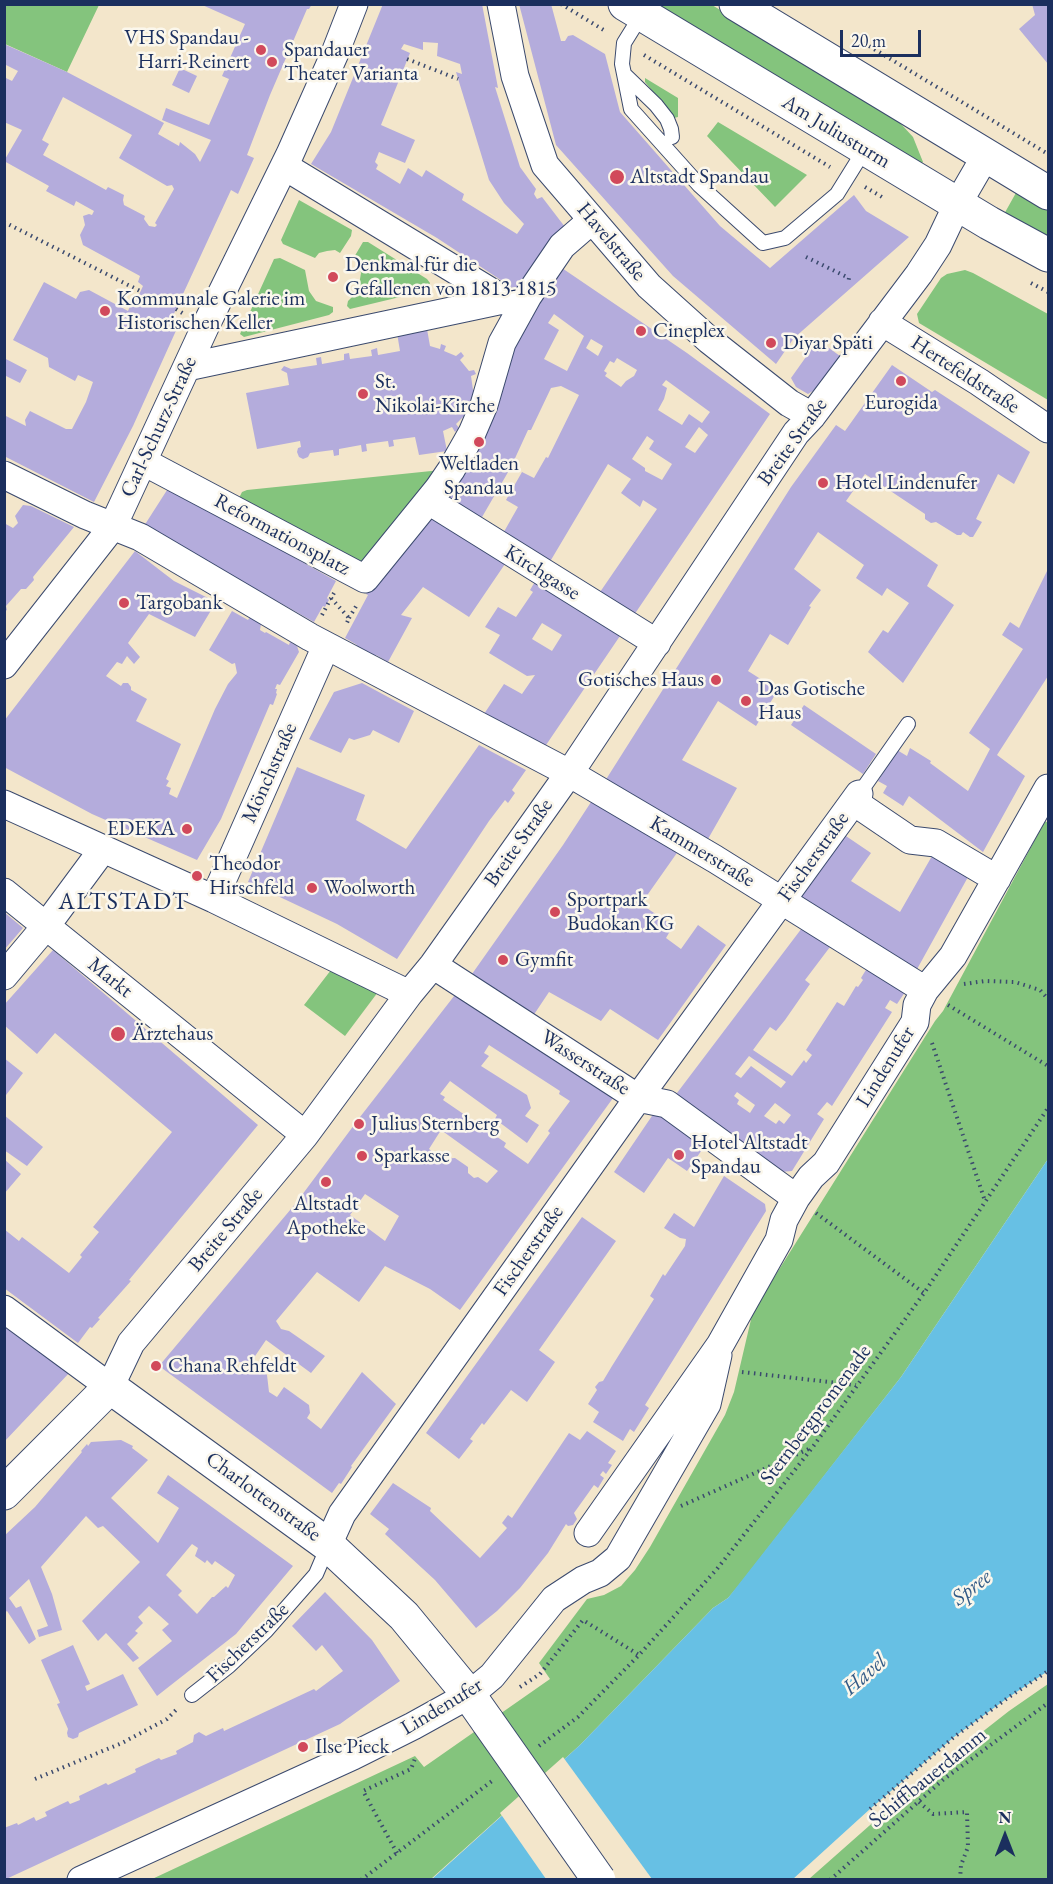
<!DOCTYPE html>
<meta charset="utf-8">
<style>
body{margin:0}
#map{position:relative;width:1053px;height:1884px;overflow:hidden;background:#f3e6cb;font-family:"EB Garamond",serif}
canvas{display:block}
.frame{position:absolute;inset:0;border:6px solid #1b2f5e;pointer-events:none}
.north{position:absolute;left:975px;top:1806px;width:60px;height:60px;-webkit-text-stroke:4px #fbf7ec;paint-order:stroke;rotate:0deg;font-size:16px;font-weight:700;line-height:24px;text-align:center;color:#1b2f5e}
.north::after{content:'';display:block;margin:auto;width:21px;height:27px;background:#1b2f5e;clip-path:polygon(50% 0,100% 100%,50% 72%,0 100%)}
.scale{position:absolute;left:840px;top:30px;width:81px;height:27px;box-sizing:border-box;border:3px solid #1b2f5e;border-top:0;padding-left:8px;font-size:18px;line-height:21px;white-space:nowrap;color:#1b2f5e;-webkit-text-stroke:4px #fbf7ec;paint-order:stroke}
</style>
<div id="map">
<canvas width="1053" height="1884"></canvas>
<div class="frame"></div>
<div class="north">N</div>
<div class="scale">20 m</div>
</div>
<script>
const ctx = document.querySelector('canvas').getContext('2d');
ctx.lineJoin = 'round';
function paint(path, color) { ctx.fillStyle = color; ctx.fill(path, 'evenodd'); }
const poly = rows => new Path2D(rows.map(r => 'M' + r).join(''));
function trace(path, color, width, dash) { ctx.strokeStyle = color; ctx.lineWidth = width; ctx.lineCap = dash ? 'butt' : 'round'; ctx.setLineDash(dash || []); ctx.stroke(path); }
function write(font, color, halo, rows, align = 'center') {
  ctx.font = font + ' "EB Garamond",serif'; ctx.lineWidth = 5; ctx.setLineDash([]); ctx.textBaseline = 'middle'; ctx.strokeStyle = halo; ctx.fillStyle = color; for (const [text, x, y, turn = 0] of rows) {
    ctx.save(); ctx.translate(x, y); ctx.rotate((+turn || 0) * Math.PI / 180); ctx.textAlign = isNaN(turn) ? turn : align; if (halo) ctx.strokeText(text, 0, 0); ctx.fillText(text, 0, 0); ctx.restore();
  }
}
paint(poly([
 [5,5,99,5,67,72,5,44],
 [649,5,712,5,890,112,913,137,923,162,920,165],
 [645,78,678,98,678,117,674,118,645,82],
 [718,122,807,175,775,207,707,136],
 [1017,191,1048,209,1048,240,1003,216],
 [299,200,352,230,351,236,340,253,335,250,327,251,319,253,315,258,283,244,281,240],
 [363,242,368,242,427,279,430,283,428,288,425,291,350,309,347,306,348,301,358,291,361,273,359,266,353,259],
 [280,258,305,270,309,291,316,301,333,307,333,312,329,315,244,337,240,334,274,259],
 [965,270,973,273,1048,314,1048,400,919,323,917,314,941,278,947,274],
 [441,470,368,568,239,498,242,492,247,490],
 [1045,821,1048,823,1048,1159,901,1377,740,1584,728,1598,713,1608,580,1745,431,1879,150,1880,415,1756,424,1767,550,1679,539,1663,587,1599,604,1595,621,1586,635,1570,650,1547,725,1415,734,1392,753,1311,935,1021,943,1011],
 [341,957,381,988,345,1036,304,1005],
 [1048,1684,1048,1879,809,1879,921,1780,1009,1711]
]), '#84c47d');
paint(poly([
 [1048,1159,1048,1671,1009,1697,954,1737,870,1809,793,1879,431,1880,580,1745,713,1608,728,1598,901,1377]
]), '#67c0e4');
paint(poly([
 [563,1757,652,1879,546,1879,500,1813]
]), '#f3e6cb');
paint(poly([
 [200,4,312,4,309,9,307,9,270,95,247,155,254,158,238,194,231,190,171,320,179,324,133,426,94,502,4,456,4,415,26,426,25,420,30,411,66,429,72,429,86,402,93,382,78,375,75,381,49,367,48,358,13,340,44,282,76,299,80,292,89,290,128,311,133,299,137,299,143,286,138,282,140,276,83,245,80,235,85,225,83,216,89,214,92,215,94,211,76,201,74,206,46,191,49,186,4,161,22,130,4,122,4,77,12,81,18,71,4,64,4,44,67,72,164,123,158,134,179,146,180,142,195,154,200,162,211,140,162,120,166,108,209,125,229,79,222,76,245,24],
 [63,97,132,135,119,158,167,186,172,185,174,189,155,223,157,225,155,227,149,226,144,219,145,216,124,205,123,200,124,195,108,187,106,190,43,155,49,144,42,140],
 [383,4,482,4,498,88,495,87,520,167,536,189,534,194,537,199,542,197,565,227,519,292,437,238,311,164,331,132],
 [423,42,438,43,437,56,460,64,462,74,456,72,489,180,504,203,524,224,517,234,462,200,464,194,426,170,422,177,408,168,400,184,376,169,378,165,375,162,379,152,405,163,415,140,381,125,410,53,401,49,404,44,423,50],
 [519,4,551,4,561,41,565,41,568,36,573,35,605,54,620,112,720,226,770,268,854,195,866,211,909,237,794,338,776,364,673,276,556,145],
 [1032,4,1048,4,1048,64,1019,29,1035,15],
 [180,68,197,76,189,93,172,85],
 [556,264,687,353,770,414,632,618,598,595,657,509,643,500,640,507,621,493,631,479,608,464,548,565,501,537,518,507,506,500,522,472,534,478,546,457,548,458,579,395,561,386,551,388,531,430,528,430,511,467,478,524,440,501,511,343],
 [554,314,584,336,567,371,544,359,559,330,548,323],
 [591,339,603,346,598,356,586,348],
 [617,358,637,370,634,376,626,381,621,387,605,376,607,373,604,371,610,361,614,363],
 [666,380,710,412,702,423,689,414,682,425,658,410,664,399,667,388,662,385],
 [699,427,708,435,695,453,685,447],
 [647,436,654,441,649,449,672,464,662,480,645,471,645,468,632,459],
 [427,329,430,346,440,349,441,344,446,346,444,351,456,356,461,352,464,356,460,360,469,371,474,370,476,374,471,376,473,390,479,390,467,413,456,424,459,428,455,432,452,427,443,431,447,451,419,455,415,437,393,440,394,446,389,447,388,441,366,444,367,451,362,452,361,445,339,449,339,455,334,456,333,450,310,453,308,457,303,459,299,457,297,452,298,448,301,447,300,441,257,449,246,393,289,385,287,373,281,370,284,366,291,369,317,365,316,358,321,357,322,364,344,360,344,354,349,353,350,359,372,356,371,350,377,348,378,355,400,351,397,333],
 [818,340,840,356,816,389,808,394,796,387,791,378],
 [4,358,27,370,20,383,4,375],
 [892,365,932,392,935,390,1030,452,1014,484,998,474,976,519,982,522,973,537,970,537,963,532,961,535,957,535,936,522,931,523,925,519,925,514,865,474,846,501,938,565,927,586,954,605,903,683,868,652,883,630,888,633,909,603,887,588,882,596,856,578,864,565,818,532,794,569,821,590,809,606,811,607,788,645,770,634,748,671,778,690,756,726,718,701,682,760,737,788,708,839,605,781,791,487,836,425,845,431],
 [169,487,336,581,327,598,329,600,325,607,323,606,314,622,144,526],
 [23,505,31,506,74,527,33,577,34,580,26,589,21,589,6,606,7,610,4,612,4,523,13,528,18,523,15,516],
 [431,509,507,561,469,617,423,587,401,615,412,618,388,662,376,655,374,658,356,648,357,645,345,638,368,595,366,594],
 [135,551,174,581,216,602,195,637,149,614,128,643,140,657,134,664,127,656,122,664,117,662,106,676,121,686,123,683,128,683,131,687,131,690,147,699,136,721,181,744,166,779,169,781,166,786,171,788,169,794,177,798,215,709,228,684,237,673,235,663,232,664,209,650,232,611,248,620,250,617,261,624,260,630,265,633,266,632,289,645,290,642,297,646,299,652,280,685,277,684,275,689,277,689,276,693,277,694,273,705,270,704,221,819,197,860,92,814,4,767,4,721],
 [1048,569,1048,676,997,755,1025,776,983,852,909,796,903,806,883,793,887,786,878,781,897,750,907,756,910,748,931,761,930,763,968,791,990,749,969,733,1023,649,1002,635,1010,622,1019,628],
 [536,580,622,633,544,748,484,714,504,684,522,694,535,675,527,676,489,653,500,635,485,627,498,607,516,617,533,592,530,590],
 [542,623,562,635,552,651,532,639],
 [362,683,414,711,399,743,373,730,370,735,354,740,349,738,341,753,309,739,334,692],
 [804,705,876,754,863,774,791,725],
 [479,745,526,770,512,790,515,793,508,803,505,800,489,821,397,959,337,924,248,882,297,767,365,795,356,820,406,849],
 [593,799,679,850,641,904,673,926,666,938,681,949,698,925,726,945,658,1040,610,1009,601,1021,549,992,533,1016,472,974,563,845],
 [840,832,871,853,851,881,900,912,932,856,968,877,916,971,796,896],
 [4,912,23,928,4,950],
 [805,924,833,943,805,980,810,984,785,1020,776,1031,770,1027,753,1050,792,1076,804,1060,806,1063,812,1055,806,1050,837,1002,844,1006,856,986,858,987,863,980,861,978,869,965,907,989,897,1004,890,1000,885,1008,892,1012,832,1106,827,1102,817,1114,824,1119,792,1171,781,1172,678,1101,677,1093],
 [749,1056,786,1082,781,1088,751,1066,741,1078,735,1074],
 [737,1092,755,1105,750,1113,737,1104,739,1100,734,1096],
 [775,1103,791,1115,784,1124,779,1120,776,1124,764,1116],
 [53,950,258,1125,129,1280,131,1281,98,1318,100,1319,92,1328,90,1327,78,1343,4,1288,4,1229,19,1241,22,1237,69,1273,82,1257,80,1255,99,1232,93,1227,172,1132,55,1033,37,1054,4,1025,4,1005],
 [458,991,613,1098,460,1310,430,1289,385,1266,359,1302,317,1272,276,1321,281,1329,289,1331,325,1356,311,1373,266,1340,251,1362,235,1362,230,1369,237,1374,240,1370,257,1367,267,1375,269,1392,277,1397,284,1387,309,1405,310,1413,307,1418,321,1429,362,1372,396,1404,351,1466,352,1467,341,1484,339,1483,332,1493,159,1366,296,1203,360,1117],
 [489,1045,560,1091,559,1094,570,1101,548,1131,550,1133,528,1164,504,1147,506,1143,443,1100,445,1097,440,1094,450,1081,497,1115,495,1119,527,1143,539,1125,525,1116,531,1108,527,1095,481,1066,489,1056,484,1053],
 [441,1130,498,1171,487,1183,478,1177,474,1178,468,1173,468,1167,455,1158,442,1159,429,1149],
 [365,1194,399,1216,385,1241,350,1215],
 [4,1058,23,1073,6,1095,4,1094],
 [656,1110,704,1147,687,1171,668,1158,644,1193,614,1172],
 [4,1115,43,1147,27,1166,4,1150],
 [4,1159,21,1174,4,1194],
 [724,1176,765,1204,766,1211,645,1405,649,1408,634,1432,630,1429,623,1441,593,1422,599,1412,588,1404,597,1390,595,1387,599,1382,603,1381,612,1366,654,1299,650,1296,663,1274,665,1276,685,1246,686,1239,680,1238,664,1228,674,1213,694,1227],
 [582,1217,616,1241,539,1350,555,1362,527,1402,511,1390,484,1425,482,1423,470,1439,473,1441,459,1459,426,1433],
 [4,1325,71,1371,4,1442],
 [587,1431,616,1451,608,1463,612,1465,606,1474,603,1471,600,1475,604,1478,598,1488,594,1485,574,1513,577,1519,573,1525,568,1526,566,1524,548,1553,520,1588,497,1611,476,1628,435,1580,385,1534,389,1529,370,1514,393,1483,431,1508,430,1511,480,1558,507,1528,502,1523,508,1515,512,1518,569,1433,580,1440],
 [121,1440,133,1446,132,1448,148,1460,111,1498,158,1543,179,1508,157,1493,168,1475,293,1566,236,1634,157,1696,138,1668,172,1641,162,1630,169,1624,149,1606,138,1617,143,1623,135,1631,138,1633,127,1644,139,1658,133,1662,106,1633,98,1641,82,1621,140,1562,103,1526,98,1528,86,1516,41,1567,52,1594,62,1630,39,1637,37,1630,48,1626,29,1579,9,1598,16,1608,21,1606,36,1639,29,1644,7,1611,4,1613,4,1536,35,1507,82,1452,81,1451,87,1444,88,1446,91,1442],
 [192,1544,198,1548,195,1556,205,1563,207,1560,212,1565,215,1561,235,1575,228,1588,226,1586,214,1597,212,1597,197,1614,178,1595,182,1591,166,1575],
 [325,1592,372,1640,400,1681,340,1724,4,1880,4,1828,17,1823,18,1825,34,1817,36,1821,47,1816,45,1812,68,1801,70,1804,80,1800,79,1796,106,1783,108,1785,136,1772,135,1769,159,1758,161,1760,177,1754,176,1751,193,1742,194,1735,199,1732,206,1736,223,1728,224,1731,314,1689,316,1691,343,1671,322,1645,316,1651,292,1626],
 [73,1645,90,1684,85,1686,87,1691,123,1674,138,1705,79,1733,78,1737,73,1739,68,1737,67,1733,68,1729,57,1704,60,1703,41,1660]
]), '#b4acdc');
const lane = poly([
 [642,14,624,43,622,64,631,109,699,185,763,243,785,238,837,194,865,149],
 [624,74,656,105,667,119,671,129,672,137],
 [859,794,908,724],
 [192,1695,229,1666,266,1631,316,1574,328,1546]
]);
const street = poly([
 [501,4,515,76,545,165,649,286,709,340,789,403,812,416],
 [284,166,511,304],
 [882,322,979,382,1048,429],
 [187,367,503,300],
 [144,462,365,579,438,489,451,470,472,433,484,405,502,343,528,296,562,246,592,220],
 [4,475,85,515,140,537,310,637,569,773,715,859,925,990],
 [429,501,657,643],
 [4,665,113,526,206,325,290,154,335,53,354,4],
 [854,802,910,840,936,843,997,879],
 [4,804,214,899,409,994],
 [103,849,46,926,305,1135],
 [4,892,46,926,4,976],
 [214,899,326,646],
 [433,965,638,1098,667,1104,796,1198],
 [4,1309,110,1387,131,1343,305,1135,409,994,433,965,575,765,796,433,812,416,919,274,938,245,957,205,986,155],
 [588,1533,720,1345,779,1240,784,1220,796,1198,811,1177,826,1163,915,1022,917,1005,925,990,953,956,1048,788],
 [328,1545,342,1514,638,1098,859,794],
 [81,1880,353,1756,413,1726,469,1695,492,1676,554,1599,583,1580,600,1573,618,1558,707,1404,718,1355]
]);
const secondary = poly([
 [625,4,989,223,1048,255],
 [736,4,1048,193],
 [4,1493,110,1387,328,1545,404,1616,469,1695,488,1722]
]);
trace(lane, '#3b4a6e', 16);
trace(street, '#3b4a6e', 29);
trace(secondary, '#3b4a6e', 35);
trace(poly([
 [561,4,607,32],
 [864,43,1048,154],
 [644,55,830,167],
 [407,59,458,79],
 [865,187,882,197],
 [4,222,140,291],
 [806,257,849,278,848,283],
 [1031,283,1048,292],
 [176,309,184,314],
 [334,593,331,598,349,618,346,625],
 [322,615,331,598],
 [349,618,358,603],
 [964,984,985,981,1015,982,1040,990,1048,999],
 [948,1005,1048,1066],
 [932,1043,985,1201],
 [816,1213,924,1293],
 [742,1372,856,1385],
 [681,1506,811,1448],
 [520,1687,540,1674,583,1620,639,1655],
 [539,1746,578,1717,639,1655,717,1569,812,1448,924,1293,1048,1108],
 [35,1779,122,1743,167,1719,178,1708],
 [919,1802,933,1814,967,1812,968,1847,961,1865,960,1880],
 [870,1809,954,1737,1009,1697,1048,1671],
 [397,1853,363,1791,411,1769,416,1756],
 [361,1880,492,1781],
 [830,1880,944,1779,1048,1703]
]), '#3b4a6e', 4, [1.5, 4.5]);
trace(lane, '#fff', 14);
trace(street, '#fff', 27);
trace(secondary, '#fff', 33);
const secondaryBridge = poly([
 [488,1722,599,1880]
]);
trace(secondaryBridge, '#3b4a6e', 35, []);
trace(secondaryBridge, '#fff', 33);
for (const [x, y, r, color] of [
 [261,50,6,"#d1495b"],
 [272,62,6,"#d1495b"],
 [617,177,8,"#d1495b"],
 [333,277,6,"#d1495b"],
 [105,311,6,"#d1495b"],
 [641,331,6,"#d1495b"],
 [771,343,6,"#d1495b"],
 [901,381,6,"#d1495b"],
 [363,394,6,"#d1495b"],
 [479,442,6,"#d1495b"],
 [823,483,6,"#d1495b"],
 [124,603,6,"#d1495b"],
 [716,680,6,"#d1495b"],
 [746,701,6,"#d1495b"],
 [187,829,6,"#d1495b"],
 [197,876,6,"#d1495b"],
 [312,888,6,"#d1495b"],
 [555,912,6,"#d1495b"],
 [503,960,6,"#d1495b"],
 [118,1034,8,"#d1495b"],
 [359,1124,6,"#d1495b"],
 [679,1155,6,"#d1495b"],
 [362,1156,6,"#d1495b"],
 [326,1182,6,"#d1495b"],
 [156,1366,6,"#d1495b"],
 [303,1747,6,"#d1495b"]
]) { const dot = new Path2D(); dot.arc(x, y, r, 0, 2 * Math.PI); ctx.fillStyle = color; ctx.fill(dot); trace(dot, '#fbf7ec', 2); }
write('21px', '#1b2f5e', '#fbf7ec', [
 ["VHS Spandau -",249,38,"right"],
 ["Harri-Reinert",249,62,"right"],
 ["Spandauer",284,50],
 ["Theater Varianta",284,74],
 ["Altstadt Spandau",630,177],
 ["Denkmal für die",345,265],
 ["Gefallenen von 1813-1815",345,289],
 ["Kommunale Galerie im",117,299],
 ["Historischen Keller",117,323],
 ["Cineplex",653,331],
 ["Diyar Späti",783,343],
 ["St.",375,382],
 ["Nikolai-Kirche",375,406],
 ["Eurogida",901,403,"center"],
 ["Weltladen",479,464,"center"],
 ["Spandau",479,488,"center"],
 ["Hotel Lindenufer",835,483],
 ["Targobank",136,603],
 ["Gotisches Haus",704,680,"right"],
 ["Das Gotische",758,689],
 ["Haus",758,713],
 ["EDEKA",175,829,"right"],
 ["Theodor",209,864],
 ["Hirschfeld",209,888],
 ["Woolworth",324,888],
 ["Sportpark",567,900],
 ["Budokan KG",567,924],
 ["Gymfit",515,960],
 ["Ärztehaus",132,1034],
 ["Julius Sternberg",371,1124],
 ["Hotel Altstadt",691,1143],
 ["Spandau",691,1167],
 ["Sparkasse",374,1156],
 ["Altstadt",326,1204,"center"],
 ["Apotheke",326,1228,"center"],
 ["Chana Rehfeldt",168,1366],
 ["Ilse Pieck",315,1747]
], 'left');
write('21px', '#1b2f5e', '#fbf7ec', [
 ["Am Juliusturm",836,132,31],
 ["Havelstraße",611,242,50],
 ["Hertefeldstraße",965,375,33],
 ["Carl-Schurz-Straße",159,427,-65],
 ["Breite Straße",793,442,-54],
 ["Reformationsplatz",282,535,28],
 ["Kirchgasse",542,573,32],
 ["Mönchstraße",270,773,-66],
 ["Breite Straße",519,843,-55],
 ["Kammerstraße",702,852,31],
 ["Fischerstraße",814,857,-54],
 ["Markt",110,978,39],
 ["Wasserstraße",585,1063,33],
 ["Lindenufer",886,1067,-58],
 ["Breite Straße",226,1230,-50],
 ["Fischerstraße",529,1251,-55],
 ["Sternbergpromenade",816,1415,-53],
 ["Charlottenstraße",263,1497,36],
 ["Fischerstraße",248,1643,-44],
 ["Lindenufer",442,1707,-31],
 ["Schiffbauerdamm",928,1778,-39]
]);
write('italic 22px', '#325a86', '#fbf7ec', [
 ["Spree",972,1588,-38],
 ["Havel",865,1675,-41]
]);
ctx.letterSpacing = '1.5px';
write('24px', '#1b2f5e', '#fbf7ec', [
 ["ALTSTADT",124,902]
]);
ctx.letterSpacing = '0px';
</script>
